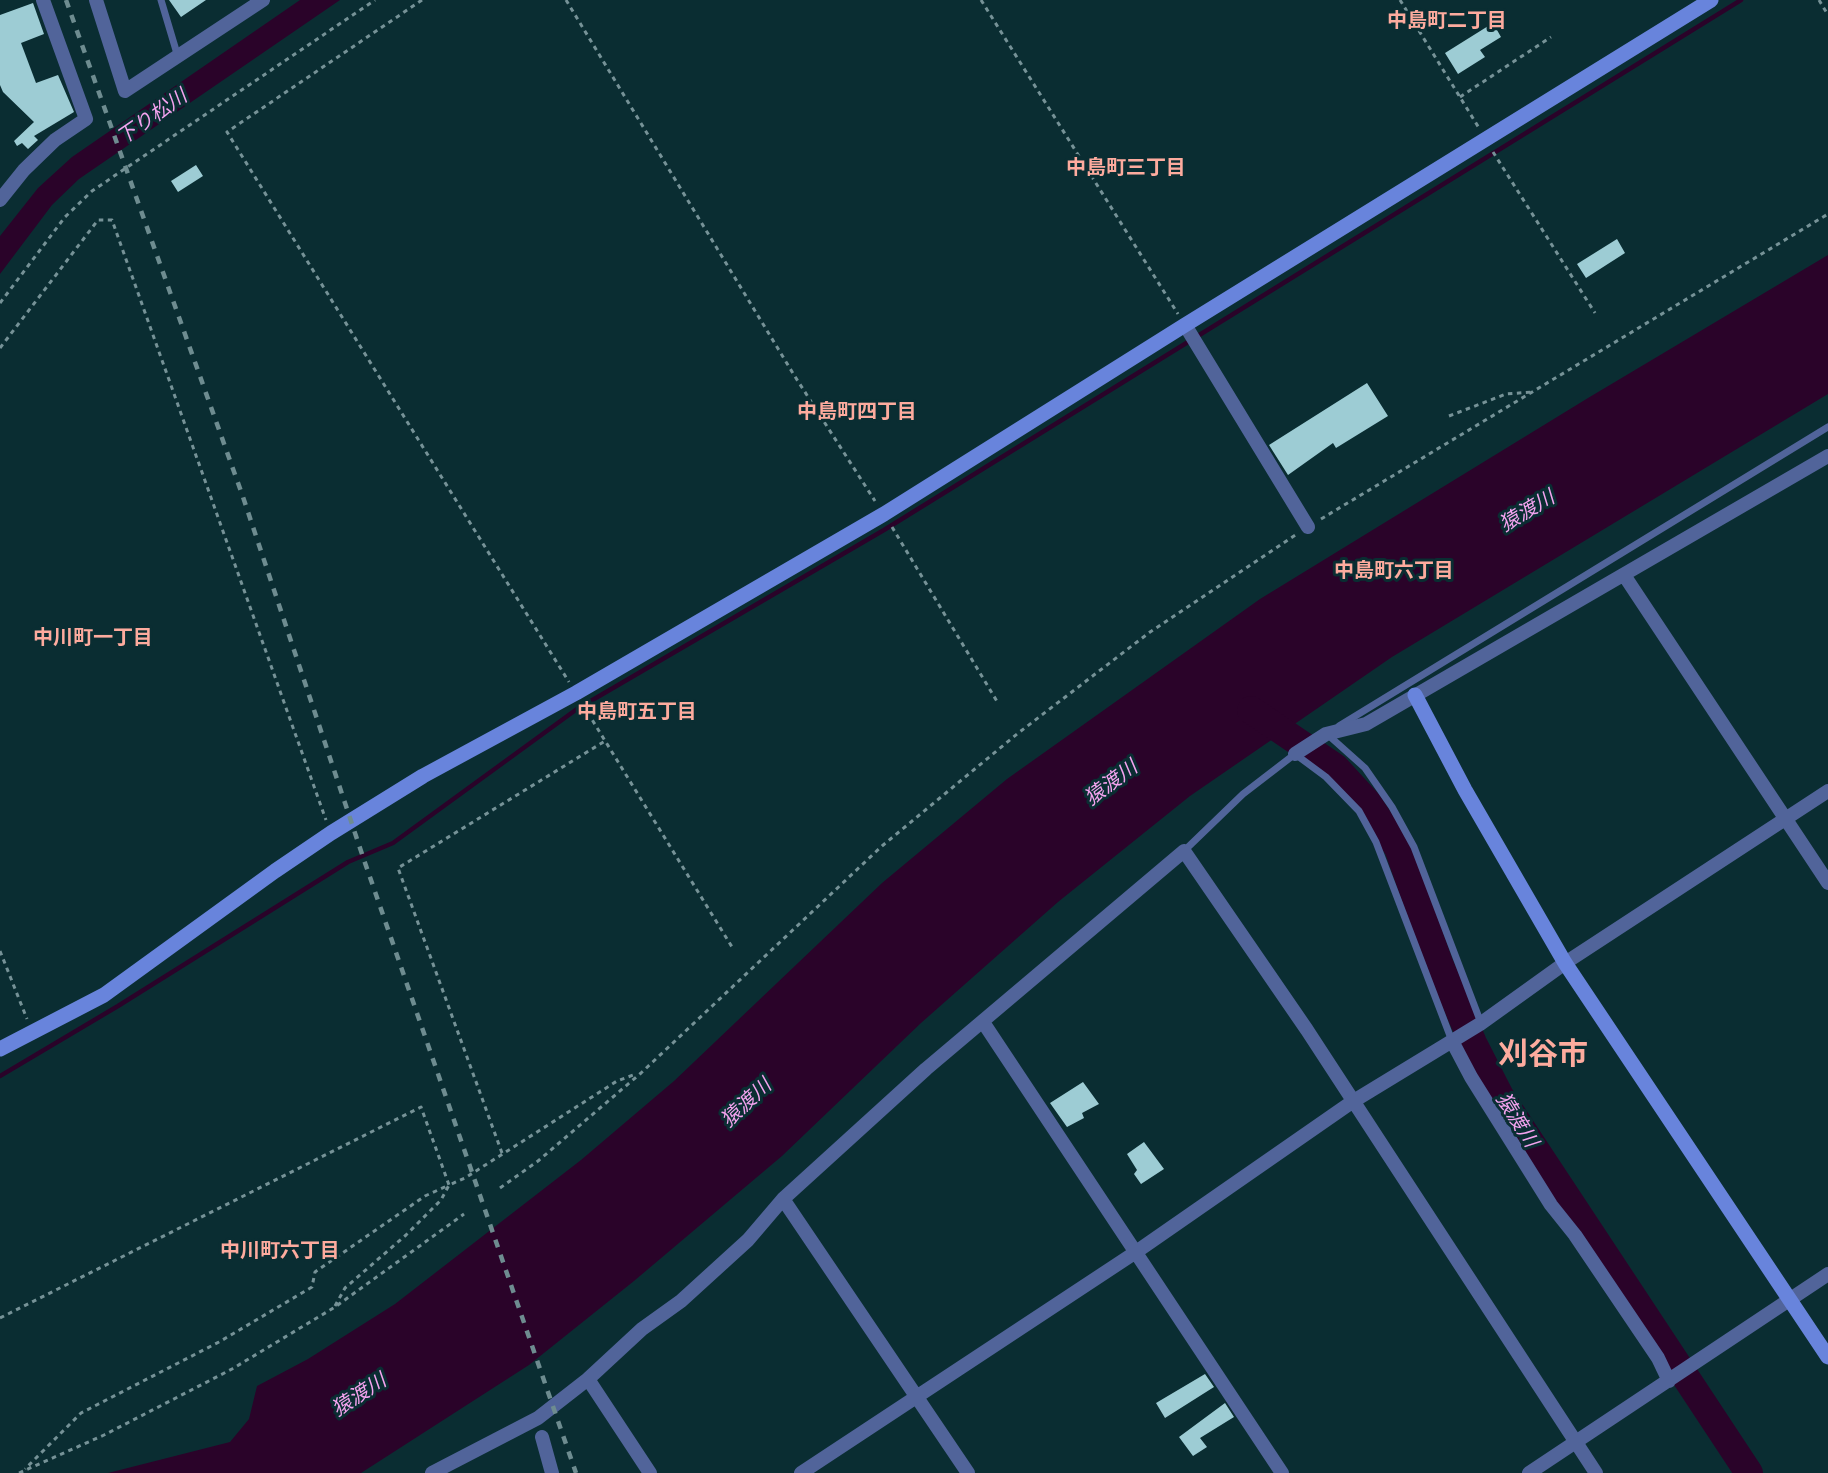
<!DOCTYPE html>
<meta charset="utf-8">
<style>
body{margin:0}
canvas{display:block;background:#0a2d32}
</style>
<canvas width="1828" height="1473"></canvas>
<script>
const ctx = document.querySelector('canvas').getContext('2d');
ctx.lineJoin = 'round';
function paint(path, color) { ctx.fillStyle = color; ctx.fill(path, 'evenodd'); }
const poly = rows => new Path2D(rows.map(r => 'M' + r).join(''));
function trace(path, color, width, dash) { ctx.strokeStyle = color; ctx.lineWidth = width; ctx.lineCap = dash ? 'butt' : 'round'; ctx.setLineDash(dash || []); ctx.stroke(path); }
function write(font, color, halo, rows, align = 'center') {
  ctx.font = font + ' "Golos Text","Noto Sans JP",sans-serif'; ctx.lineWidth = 6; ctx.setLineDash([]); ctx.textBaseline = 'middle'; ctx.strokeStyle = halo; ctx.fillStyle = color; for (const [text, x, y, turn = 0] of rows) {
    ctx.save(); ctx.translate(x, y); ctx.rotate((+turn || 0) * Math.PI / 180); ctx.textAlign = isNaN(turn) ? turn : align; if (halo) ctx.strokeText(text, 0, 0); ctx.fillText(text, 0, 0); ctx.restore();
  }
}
paint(poly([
 [300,0,340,0,79,179,52,205,0,274,0,236,38,188,72,157],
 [1828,255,1828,394,1392,657,1190,796,1058,902,921,1023,782,1156,634,1281,529,1365,361,1473,108,1473,230,1442,249,1419,257,1386,308,1359,395,1304,581,1160,674,1081,882,883,1007,779,1260,599,1588,398]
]), '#2a0329');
trace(poly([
 [0,1076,118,1006,348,862,393,843,577,709,884,530,1741,0]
]), '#2a0329', 4.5);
trace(poly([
 [1251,710,1335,767,1368,803,1398,848,1439,963,1473,1043,1500,1096,1749,1473]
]), '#2a0329', 28);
paint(poly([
 [169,0,206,0,181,17],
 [33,3,44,34,21,43,36,83,58,75,74,112,34,136,38,140,28,149,22,143,17,146,14,141,34,122,3,92,0,85,0,15],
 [1493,23,1501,37,1480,50,1485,57,1458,74,1445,53],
 [196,165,203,176,178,192,171,181],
 [1617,239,1625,253,1586,278,1577,264],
 [1367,383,1388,416,1336,448,1333,443,1288,475,1269,445],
 [1083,1082,1099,1104,1082,1113,1084,1118,1067,1127,1050,1103],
 [1144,1142,1164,1169,1141,1184,1134,1174,1137,1170,1127,1154],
 [1205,1374,1214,1387,1165,1418,1156,1403],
 [1225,1403,1234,1417,1200,1438,1207,1447,1193,1456,1179,1437]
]), '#9dccd4');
trace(poly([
 [422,0,227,132,569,682],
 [566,0,794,375,875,501],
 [981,0,1178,314],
 [1400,0,1479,128],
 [1819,0,1828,15],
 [1460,97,1551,37],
 [1493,152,1595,313],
 [0,303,65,217,92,191,375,0],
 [0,348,98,220,112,220,326,820],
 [1449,416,1506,394,1532,392],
 [1321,519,1828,214],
 [892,527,998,703],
 [583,705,732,947],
 [0,951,27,1019],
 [502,1153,398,868,605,741],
 [500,1188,538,1161,641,1073,882,846,1017,734,1150,632,1297,534],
 [335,1306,345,1288,406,1235,441,1200,449,1185,465,1178,617,1081,636,1074],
 [0,1318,421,1107,449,1185,425,1196,315,1272,312,1287,219,1342,81,1413,25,1469],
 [19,1473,104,1435,232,1369,335,1307,464,1214]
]), '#769297', 3, [4.5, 4.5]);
trace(poly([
 [161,0,178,57],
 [1339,726,1828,427],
 [1327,734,1365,768,1392,807,1414,847,1481,1023],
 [1184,851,1243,794,1295,754,1326,777,1359,811,1376,842,1452,1041]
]), '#51649a', 7);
trace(poly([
 [96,0,125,91,263,0],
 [0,200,24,170,55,140,86,119,43,0],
 [1185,325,1308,527],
 [1624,575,1828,883],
 [1295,754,1326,734,1366,724,1828,456],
 [983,1022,1282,1473],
 [1452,1041,1471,1077,1551,1205,1575,1235,1658,1358,1669,1381],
 [783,1199,968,1473],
 [542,1437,552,1473],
 [432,1473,538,1418,588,1379],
 [650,1473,588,1379,642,1329,681,1301,748,1240,783,1199,926,1069,1184,851,1307,1030,1596,1473],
 [801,1473,1136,1252,1352,1102,1480,1024,1565,963,1828,791],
 [1529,1473,1828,1274]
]), '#51649a', 14);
trace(poly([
 [1415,695,1465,790,1565,963,1828,1357],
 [0,1049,104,995,275,871,331,833,423,776,576,693,884,514,1185,325,1711,0]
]), '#6884dc', 15);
trace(poly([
 [66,0,243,497,363,857,576,1473]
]), '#6e8c90', 4.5, [8, 8]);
write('bold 20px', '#fdab9e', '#0a2d32', [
 ["中島町二丁目",1447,21],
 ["中島町三丁目",1126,168],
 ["中島町四丁目",857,412],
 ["中島町六丁目",1394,571],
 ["中川町一丁目",93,638],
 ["中島町五丁目",637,712],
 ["中川町六丁目",280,1251]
]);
write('italic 20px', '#f4a3ef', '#0a2d32', [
 ["下り松川",152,117,-35],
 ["猿渡川",1527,511,-31],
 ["猿渡川",1111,783,-37],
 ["猿渡川",746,1103,-43],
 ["猿渡川",1517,1120,58],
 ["猿渡川",359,1395,-33]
]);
write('bold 30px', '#fdab9e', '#0a2d32', [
 ["刈谷市",1543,1054]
]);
</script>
